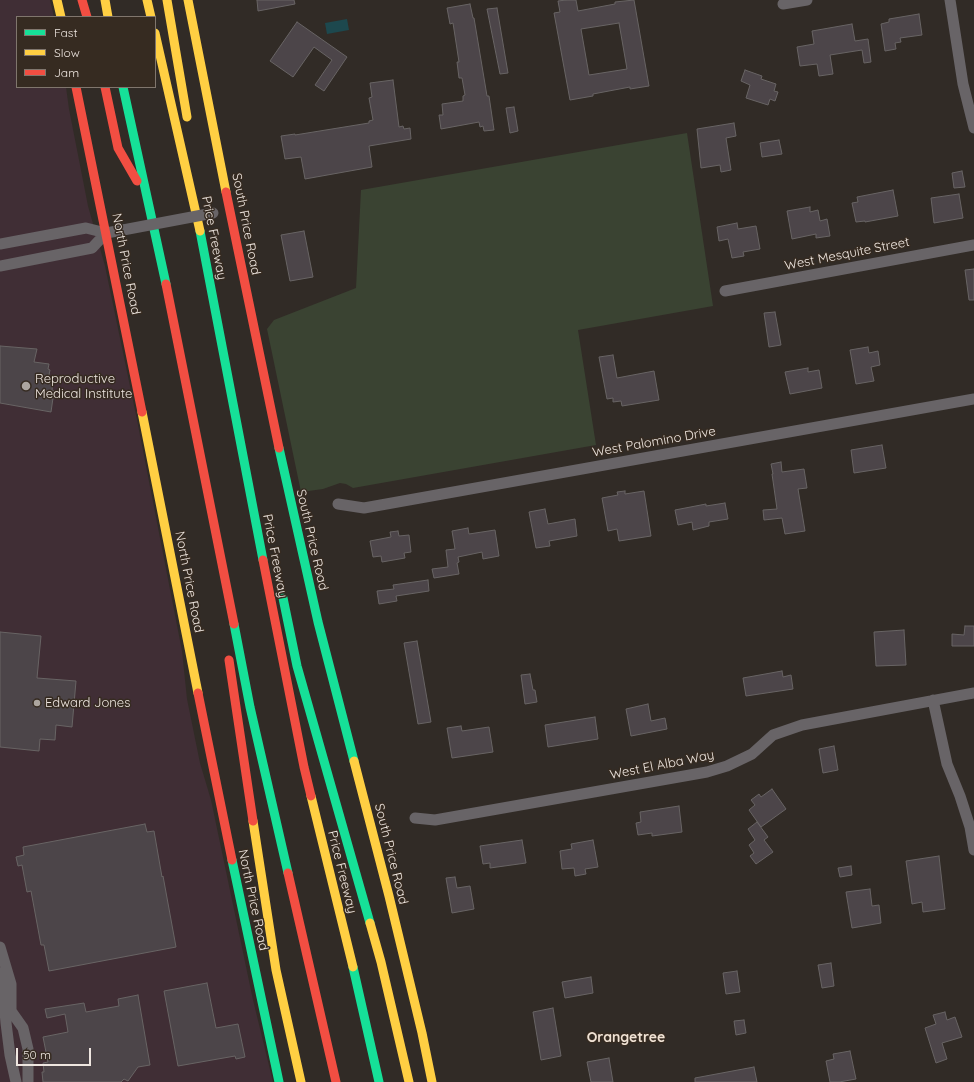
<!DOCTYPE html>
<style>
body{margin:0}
#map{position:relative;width:974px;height:1082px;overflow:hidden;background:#312b26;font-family:Quicksand,sans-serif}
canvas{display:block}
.legend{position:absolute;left:16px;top:16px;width:140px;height:72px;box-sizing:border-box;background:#362b21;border:1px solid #80766d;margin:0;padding:5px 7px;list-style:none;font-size:12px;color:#eee6e0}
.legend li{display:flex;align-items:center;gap:8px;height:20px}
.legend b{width:20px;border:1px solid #80766d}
.scale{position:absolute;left:16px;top:1048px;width:75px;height:18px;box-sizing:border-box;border:2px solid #eee6e0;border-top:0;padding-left:5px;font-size:12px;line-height:14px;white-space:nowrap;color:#eee6e0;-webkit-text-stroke:3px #362b21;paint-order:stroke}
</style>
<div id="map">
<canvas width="974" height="1082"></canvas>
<ul class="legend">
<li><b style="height:5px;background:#16e098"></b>Fast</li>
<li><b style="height:5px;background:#ffcf43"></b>Slow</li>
<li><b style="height:5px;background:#f24e42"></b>Jam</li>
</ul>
<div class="scale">50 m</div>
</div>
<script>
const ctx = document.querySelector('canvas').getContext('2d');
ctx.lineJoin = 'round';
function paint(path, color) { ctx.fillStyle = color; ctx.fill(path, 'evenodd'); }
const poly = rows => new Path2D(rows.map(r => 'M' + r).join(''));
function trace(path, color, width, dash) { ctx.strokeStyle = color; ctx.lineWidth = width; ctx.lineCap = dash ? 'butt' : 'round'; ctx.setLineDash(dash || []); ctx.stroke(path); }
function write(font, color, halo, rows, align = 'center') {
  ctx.font = font + ' Quicksand,sans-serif'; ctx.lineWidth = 3; ctx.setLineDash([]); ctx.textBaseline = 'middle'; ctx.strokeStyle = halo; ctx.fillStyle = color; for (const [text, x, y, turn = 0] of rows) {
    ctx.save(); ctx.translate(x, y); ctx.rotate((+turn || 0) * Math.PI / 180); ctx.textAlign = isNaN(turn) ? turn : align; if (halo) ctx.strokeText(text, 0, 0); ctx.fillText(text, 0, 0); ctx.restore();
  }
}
paint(poly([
 [0,0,50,0,54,17,17,17,17,87,66,87,69,109,88,206,105,266,137,420,182,651,187,699,200,763,211,800,253,1000,273,1082,0,1082]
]), '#402e35');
paint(poly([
 [687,133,713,306,578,330,596,445,353,488,346,484,340,483,323,489,301,492,267,329,274,320,356,288,361,190]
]), '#3a4332');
paint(poly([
 [347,19,349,30,327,34,325,23]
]), '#1d484e');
const building = poly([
 [257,0,294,0,295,4,258,11,257,0],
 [566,0,576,0,578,11,615,4,615,2,634,0,649,86,630,89,630,87,593,94,593,96,570,100,554,13,560,12,558,1,566,0],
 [619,23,627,69,589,75,581,29,619,23],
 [470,4,473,18,474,18,487,96,489,96,494,130,484,131,483,126,480,127,479,122,441,129,439,115,443,115,442,104,463,101,463,96,465,95,462,78,459,78,457,62,459,62,453,23,450,24,447,8,470,4],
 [497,8,508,73,500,74,487,9,497,8],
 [919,14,922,35,900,38,901,42,895,43,896,49,885,51,881,24,889,22,889,19,919,14],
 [297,22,347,57,324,91,315,85,332,60,314,47,293,77,270,61,297,22],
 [852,24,855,41,868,39,871,62,864,63,862,50,830,55,833,74,819,76,817,64,800,66,797,47,814,44,812,31,852,24],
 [745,70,762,76,761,79,776,84,774,91,778,92,775,101,770,99,768,105,746,98,750,85,741,81,745,70],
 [393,80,399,127,403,126,404,129,410,128,411,139,369,146,372,167,305,179,301,157,285,159,281,136,295,134,295,135,369,123,369,121,373,120,369,98,372,97,370,83,393,80],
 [514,107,518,131,510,133,506,108,514,107],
 [734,123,736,136,726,138,731,170,721,172,720,165,701,168,697,129,734,123],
 [779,140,782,154,762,157,760,143,779,140],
 [962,171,965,187,954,188,952,173,962,171],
 [893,190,898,216,865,222,865,221,856,222,852,203,858,202,857,197,893,190],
 [959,194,963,218,934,223,931,198,959,194],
 [810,207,810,212,818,210,820,221,827,219,830,236,816,238,816,234,792,239,787,211,810,207],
 [737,223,738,229,756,226,760,249,743,252,744,256,732,258,728,239,719,241,717,227,737,223],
 [304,231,313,277,290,281,281,235,304,231],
 [974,269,974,300,969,300,965,270,974,269],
 [775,312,781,345,769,347,764,313,775,312],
 [0,346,37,349,34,362,49,364,48,369,50,370,48,380,53,381,52,390,54,391,51,412,0,403,0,346],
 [868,347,869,353,878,351,880,365,871,367,874,381,856,384,850,350,868,347],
 [613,355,617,378,654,371,659,400,622,406,621,401,613,402,613,398,607,399,599,357,613,355],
 [808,368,808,372,819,370,822,388,790,394,785,372,808,368],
 [882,445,886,468,854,473,851,450,882,445],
 [781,462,782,472,804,469,807,488,798,489,805,531,785,534,782,518,764,520,763,510,777,509,772,474,773,474,771,464,781,462],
 [625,491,625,494,644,491,651,536,619,541,617,529,608,531,602,498,618,495,617,492,625,491],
 [725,503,728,519,709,522,709,526,693,530,692,522,678,525,675,510,706,504,706,506,725,503],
 [545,509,548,524,575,519,577,536,549,541,550,546,536,548,529,512,545,509],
 [468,528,469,534,495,530,499,556,483,559,482,552,458,557,459,562,457,563,459,574,434,578,432,569,448,567,446,550,455,549,452,531,468,528],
 [398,531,399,536,409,535,411,552,404,553,405,558,382,562,381,556,373,557,370,541,391,537,390,532,398,531],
 [428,580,429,591,396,596,397,601,379,604,377,591,394,589,393,585,428,580],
 [965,626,974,626,974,646,952,646,952,634,964,635,965,626],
 [904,630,906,665,876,666,874,632,904,630],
 [0,632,41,636,37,678,76,681,72,727,56,725,55,740,40,739,39,751,0,747,0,632],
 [417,641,431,722,418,724,404,643,417,641],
 [782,671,783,677,791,675,793,689,746,696,743,678,782,671],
 [530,674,533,690,535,690,537,702,525,704,521,675,530,674],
 [648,704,651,721,665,718,667,729,631,736,626,709,648,704],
 [595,717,598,739,548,747,545,725,595,717],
 [461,726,462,731,489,727,493,752,452,758,447,728,461,726],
 [834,746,838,770,823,773,819,749,834,746],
 [772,789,786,809,761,827,749,810,755,805,751,800,759,794,761,797,772,789],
 [679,806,682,832,652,836,652,833,638,835,636,823,641,822,640,812,679,806],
 [757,822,768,837,764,840,773,852,756,864,750,856,754,853,749,845,755,840,748,829,757,822],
 [145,824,147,832,154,831,162,877,163,876,176,947,49,971,44,945,41,945,31,891,27,892,22,865,18,866,16,857,24,855,23,847,145,824],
 [522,840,526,863,490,868,490,863,483,864,480,846,522,840],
 [593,840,598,867,585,869,586,874,575,876,574,868,562,869,560,851,572,849,571,844,593,840],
 [939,856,945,909,923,912,922,902,912,904,906,861,939,856],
 [851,866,852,875,840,877,838,868,851,866],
 [455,877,457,888,470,886,474,909,452,913,446,878,455,877],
 [870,889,872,906,879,905,881,923,852,928,846,892,870,889],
 [831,963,834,986,822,988,818,965,831,963],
 [737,971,740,992,726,994,723,973,737,971],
 [591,977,593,993,565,998,562,982,591,977],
 [207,983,216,1028,238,1024,245,1057,236,1059,235,1056,178,1066,164,991,207,983],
 [138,995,150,1065,138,1067,128,1081,124,1079,121,1082,43,1082,42,1072,44,1072,43,1063,48,1062,43,1037,68,1032,65,1014,47,1018,45,1009,84,1003,86,1012,119,1006,118,999,138,995],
 [553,1008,561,1056,541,1060,533,1012,553,1008],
 [945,1012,947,1020,955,1017,962,1037,942,1043,947,1059,936,1063,925,1028,936,1024,933,1015,945,1012],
 [744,1020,746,1033,736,1035,734,1021,744,1020],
 [850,1051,856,1079,839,1082,830,1082,826,1061,834,1059,833,1054,850,1051],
 [609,1058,613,1082,591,1082,587,1062,609,1058],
 [754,1067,757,1082,695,1082,695,1078,754,1067]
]);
paint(building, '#4c4549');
trace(building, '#686464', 1);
trace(poly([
 [950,0,963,84,974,128],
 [783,4,807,0],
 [0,244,86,228,106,233,123,230],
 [0,266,92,248,106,233],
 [725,291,974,245],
 [338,504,364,508,974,399],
 [933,700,947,764,960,796,970,827,974,850],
 [415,818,435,820,707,772,727,766,752,754,773,735,802,725,974,693],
 [0,947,11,984,11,1011,23,1028,28,1049,28,1082],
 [0,973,2,978,6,1023,10,1055,16,1082]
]), '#686467', 11);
trace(poly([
 [123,87,166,284],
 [200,231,263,560],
 [279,448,318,622,354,761],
 [283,598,297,666,370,923],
 [234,624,250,707,288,873],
 [232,860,279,1082],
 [353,967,379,1082]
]), '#16e098', 9);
trace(poly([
 [57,0,61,17],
 [105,0,108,17],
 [147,0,151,17],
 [167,0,187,117],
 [188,0,226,192],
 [155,33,200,231],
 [142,412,198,693],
 [354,761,389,896,422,1033,432,1082],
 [311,796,353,967],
 [253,821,276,970,301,1082],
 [370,923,381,962,409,1082]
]), '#ffcf43', 9);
trace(poly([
 [82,0,87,17],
 [76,87,142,412],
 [105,87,118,148,137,181],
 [226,192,279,448],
 [166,284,234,624],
 [263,560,304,767,311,796],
 [229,660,253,821],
 [198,693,232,860],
 [288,873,336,1082]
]), '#f24e42', 9);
trace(poly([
 [123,230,213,213]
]), '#686467', 11);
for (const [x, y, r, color] of [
 [26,386,5,"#aca59f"],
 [37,703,4,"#aca59f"]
]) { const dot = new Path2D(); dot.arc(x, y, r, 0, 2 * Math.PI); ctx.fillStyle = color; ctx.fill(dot); trace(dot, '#362b21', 1.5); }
write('13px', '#eee6e0', '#362b21', [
 ["South Price Road",246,224,79],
 ["Price Freeway",214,238,79],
 ["West Mesquite Street",847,254,-11],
 ["North Price Road",126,264,79],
 ["West Palomino Drive",654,442,-10],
 ["South Price Road",312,540,77],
 ["Price Freeway",275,556,79],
 ["North Price Road",189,582,79],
 ["West El Alba Way",662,765,-11],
 ["South Price Road",391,854,76],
 ["Price Freeway",342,872,76],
 ["North Price Road",253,900,78]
]);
write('13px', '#eee6e0', '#362b21', [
 ["Reproductive",35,379],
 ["Medical Institute",35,394],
 ["Edward Jones",45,703]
], 'left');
write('bold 14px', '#f0e2d4', '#362b21', [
 ["Orangetree",626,1038]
]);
</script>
